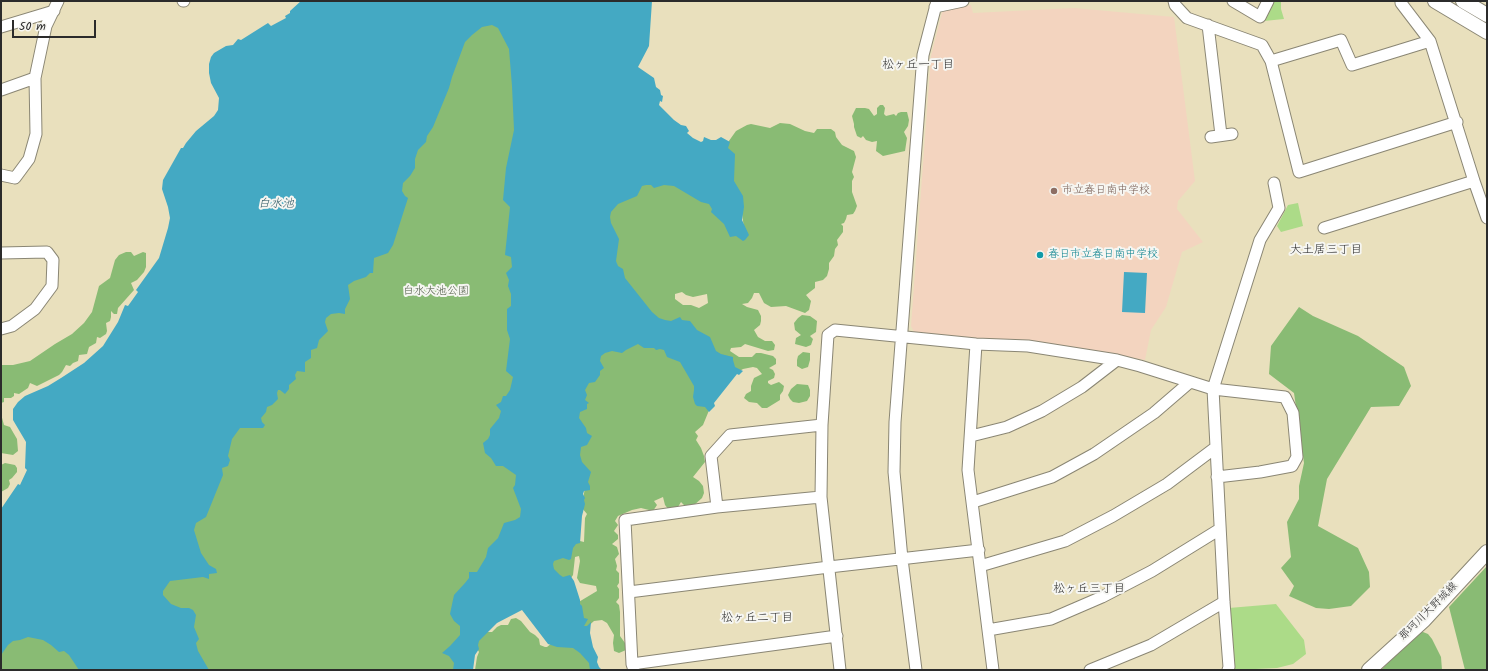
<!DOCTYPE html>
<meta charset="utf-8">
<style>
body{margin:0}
#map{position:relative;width:1488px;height:671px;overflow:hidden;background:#e9e0bd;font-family:Kalam,sans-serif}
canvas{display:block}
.frame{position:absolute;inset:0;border:2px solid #2b2b2b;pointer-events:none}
.scale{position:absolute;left:12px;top:20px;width:84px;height:18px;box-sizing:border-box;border:2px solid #2b2b2b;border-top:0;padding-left:5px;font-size:12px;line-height:14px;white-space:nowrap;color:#2b2b2b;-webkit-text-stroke:3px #f6f6f2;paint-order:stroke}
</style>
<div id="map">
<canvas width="1488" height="671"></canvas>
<div class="frame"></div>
<div class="scale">50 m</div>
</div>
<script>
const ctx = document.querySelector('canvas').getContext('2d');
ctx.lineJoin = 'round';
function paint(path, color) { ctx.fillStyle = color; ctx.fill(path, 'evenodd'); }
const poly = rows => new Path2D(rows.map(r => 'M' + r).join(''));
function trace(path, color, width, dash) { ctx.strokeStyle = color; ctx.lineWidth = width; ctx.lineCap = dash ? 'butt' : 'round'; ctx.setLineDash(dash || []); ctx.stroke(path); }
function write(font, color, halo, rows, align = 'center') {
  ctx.font = font + ' Kalam,"Klee One",sans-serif'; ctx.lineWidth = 4; ctx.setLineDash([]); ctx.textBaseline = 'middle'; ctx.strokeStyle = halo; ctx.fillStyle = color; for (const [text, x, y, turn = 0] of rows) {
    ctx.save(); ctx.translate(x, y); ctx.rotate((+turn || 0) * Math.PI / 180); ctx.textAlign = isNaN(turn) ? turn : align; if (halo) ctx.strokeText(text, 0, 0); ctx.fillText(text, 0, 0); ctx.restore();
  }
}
paint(poly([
 [971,5,973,13,1074,8,1174,17,1195,181,1178,201,1177,209,1203,242,1182,252,1166,307,1151,330,1145,360,1026,340,916,336,911,326,931,56,943,9]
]), '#f3d4bf');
paint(poly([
 [1268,1,1281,1,1281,9,1284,19,1264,21,1260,17],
 [1298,203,1303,226,1281,232,1277,226,1288,205],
 [1276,604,1304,640,1306,654,1293,664,1277,668,1234,670,1229,608]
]), '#acdb88');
paint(poly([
 [477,21,502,21,514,48,522,474,529,509,464,644,455,670,203,670,176,609,161,599,162,585,200,557,190,531,234,416,397,181,453,51],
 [880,105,883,105,885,108,884,114,886,116,894,114,896,116,898,113,901,112,907,112,909,120,908,126,904,132,907,138,905,151,883,156,876,151,877,141,872,142,866,140,863,136,861,138,857,136,854,127,854,124,852,116,856,108,865,108,869,109,874,116,877,114,877,108],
 [780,123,790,124,805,131,814,133,817,129,831,129,835,132,836,137,842,145,854,151,856,157,852,172,854,177,852,181,852,192,857,206,855,211,853,214,847,215,846,219,844,223,841,224,843,226,843,232,837,240,838,245,835,249,834,256,829,263,829,269,827,276,823,280,815,282,815,288,806,295,811,301,809,310,805,313,786,306,771,307,764,303,759,293,754,293,752,298,748,303,742,304,747,307,758,310,761,316,761,321,760,325,754,330,758,337,765,341,772,341,775,345,774,350,768,351,745,344,741,347,731,348,730,351,739,357,752,357,756,353,761,353,773,356,776,359,776,364,769,368,773,370,775,374,774,378,768,381,768,383,771,385,779,382,784,386,783,391,780,395,780,400,767,408,762,408,757,403,749,402,744,398,746,394,751,391,751,386,754,378,762,374,757,368,753,367,743,369,738,372,668,323,647,313,619,275,606,220,611,204,639,182,675,182,713,203,745,236,740,198,729,182,726,145,736,131,747,125,751,124,770,128],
 [682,292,686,295,693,297,707,294,708,303,699,308,691,305,683,305,675,299,675,294],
 [126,252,131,252,134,256,143,252,146,253,146,267,144,272,137,280,131,283,134,290,118,308,117,314,114,314,111,311,111,317,110,321,106,323,107,331,106,334,100,338,97,337,96,343,89,347,87,354,79,355,78,361,73,363,70,366,66,365,62,372,59,375,37,386,30,383,28,388,19,394,14,393,14,396,11,398,4,398,4,402,1,403,1,406,1,365,13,365,30,361,55,344,72,334,84,323,92,312,99,286,110,278,115,260,119,255],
 [1299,307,1313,316,1358,336,1404,367,1411,386,1399,406,1371,407,1327,479,1318,526,1358,548,1369,572,1370,587,1351,606,1329,609,1316,608,1289,596,1294,586,1281,568,1291,557,1287,522,1299,499,1299,486,1304,463,1294,393,1269,374,1271,346],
 [802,315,810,316,817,321,816,332,810,336,813,339,811,345,806,347,795,344,796,338,801,335,795,330,794,323,798,318],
 [636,340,666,347,685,362,710,408,703,425,695,432,698,436,696,440,701,448,704,456,705,462,693,477,699,481,703,486,704,493,702,498,693,506,686,507,681,502,678,507,669,510,665,505,663,497,654,501,657,505,653,511,641,508,632,510,618,516,615,521,618,525,614,531,618,535,618,539,612,544,617,547,619,554,615,559,617,566,616,570,619,573,619,583,617,586,619,589,619,598,616,602,619,605,620,612,620,636,625,643,626,650,619,653,614,651,613,643,614,635,607,623,602,620,594,621,584,630,577,603,597,591,596,586,580,583,577,578,580,561,579,556,575,557,573,575,569,581,551,573,550,561,576,540,584,542,585,518,587,514,582,508,587,472,577,460,577,421,582,394,595,359,607,347],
 [803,352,810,353,810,360,808,367,802,369,797,366,797,360,798,356],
 [797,384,808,385,810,390,810,396,807,401,799,403,793,402,790,399,788,395,791,389],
 [1,414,4,425,10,427,17,439,18,451,13,455,1,453],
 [5,463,15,465,17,468,17,472,12,478,9,480,10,484,8,488,1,492,1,465],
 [1487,566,1487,670,1465,670,1449,607],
 [516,618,521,621,530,632,535,635,539,639,540,645,545,647,547,647,552,643,575,645,592,662,593,670,475,670,477,657,479,652,475,645,483,632,492,632,497,627,501,625,508,625,511,619],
 [1423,632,1428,634,1432,639,1441,657,1442,670,1381,670,1417,633],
 [41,635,66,647,83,670,1,670,1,647,19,637]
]), '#89bb74');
paint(poly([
 [301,1,652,1,649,46,638,67,654,78,656,87,660,90,661,95,663,96,662,102,660,101,659,105,674,120,681,125,686,126,689,131,687,133,693,138,701,142,703,141,704,137,711,140,716,140,721,137,730,142,728,148,735,154,734,181,743,196,744,207,742,220,749,235,745,240,743,241,736,236,730,237,724,224,711,212,712,209,709,204,701,202,674,186,664,185,654,188,651,185,646,185,642,186,637,196,618,204,611,212,610,217,611,223,619,239,616,261,618,266,623,269,625,278,652,312,659,318,665,320,671,321,680,317,682,320,690,321,697,330,710,337,716,351,721,354,733,357,733,360,735,367,743,371,739,375,737,374,714,403,715,406,709,412,705,407,697,406,695,404,693,397,694,390,694,386,680,362,667,357,664,350,660,349,656,350,654,348,644,348,638,344,626,350,622,353,612,351,605,353,601,356,600,361,604,368,600,371,600,375,595,382,589,383,585,390,587,395,585,400,589,403,587,404,587,409,580,412,579,418,586,428,587,433,592,436,587,445,581,447,580,455,582,462,591,472,588,482,590,486,590,490,584,491,583,494,585,498,584,500,585,504,582,516,580,543,576,544,573,548,571,559,569,560,563,558,554,561,553,564,554,569,560,575,563,577,570,575,574,581,580,600,580,604,582,606,584,618,588,619,584,626,587,626,591,622,590,633,593,647,598,657,597,662,599,667,602,670,590,670,589,663,580,653,573,648,557,647,548,644,522,610,497,623,479,641,478,645,479,649,475,655,473,670,453,670,454,663,449,656,442,653,450,646,460,635,460,626,454,621,450,614,454,595,465,583,469,578,469,572,477,572,486,557,488,548,498,538,504,523,515,520,520,517,521,509,513,488,515,485,516,475,503,466,496,466,491,458,485,453,483,443,488,439,490,435,490,429,499,418,501,411,496,405,501,402,503,396,506,396,510,390,513,377,506,371,510,339,507,330,507,309,511,306,511,294,508,286,509,280,506,273,512,267,511,257,505,255,510,207,503,200,506,168,514,130,512,86,509,49,498,28,492,25,482,27,472,35,465,42,452,77,449,88,433,127,427,136,426,142,418,150,415,159,415,168,410,176,403,183,402,191,405,196,408,198,393,245,388,253,374,258,373,273,370,273,366,277,354,281,348,285,350,299,345,309,345,314,339,313,331,314,326,318,325,322,328,331,319,340,317,348,311,350,311,358,305,362,305,372,297,371,295,375,296,379,289,385,289,389,285,394,280,390,278,390,277,393,278,399,272,405,267,407,266,412,261,418,262,422,265,425,263,428,240,428,232,439,228,456,230,460,228,466,222,468,223,475,206,517,196,523,194,530,201,553,209,565,216,569,217,573,209,574,209,579,203,577,170,581,163,591,163,595,171,604,181,608,189,608,193,610,196,615,194,627,199,639,196,643,198,651,209,670,79,670,69,655,64,651,59,652,51,645,43,640,28,637,20,640,13,641,8,645,1,655,1,509,18,484,20,485,27,470,25,468,26,442,13,420,13,409,18,402,25,396,48,386,61,378,84,363,103,346,118,322,125,305,128,306,138,292,136,290,159,258,168,228,170,218,168,207,162,189,163,180,181,148,183,148,186,143,196,131,214,116,218,110,219,98,211,83,209,73,209,64,211,57,214,53,226,46,233,45,238,39,241,40,268,23,271,26,286,18,285,16,290,13,290,11],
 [1124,272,1147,273,1145,313,1122,312]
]), '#44a9c3');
const minor = poly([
 [183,1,184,1],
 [1174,1,1175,5,1187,18,1262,45,1271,61],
 [1233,1,1260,17,1268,1],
 [1401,1,1401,3,1430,41,1474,181,1487,218],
 [935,7,963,1],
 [1208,25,1221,135],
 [1,27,54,11],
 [1430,41,1352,65,1341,40,1271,61,1299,172,1457,122],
 [1,90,35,78,46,26,58,1],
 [1211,137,1232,134],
 [1,175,15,178,29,159,36,134,35,78],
 [1324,228,1474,181],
 [1,253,47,252,53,260,52,286,35,309,12,326,1,329],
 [976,344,968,470,993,670],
 [971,436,1007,427,1042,411,1082,387,1117,360],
 [973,502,1052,477,1094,454,1154,413,1190,382],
 [717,507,711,456,730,435,822,425],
 [980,566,1065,541,1113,516,1167,484,1215,448],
 [629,592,829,567,979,550],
 [988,630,1051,619,1102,597,1152,571,1220,529],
 [632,664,837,636],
 [634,670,632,664,625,520,717,507,821,497],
 [840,670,821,497,822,425,828,335,835,330,976,344,1028,346,1117,360,1140,366,1213,389,1285,397,1293,413,1297,457,1292,466,1260,472,1217,477],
 [916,670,902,559,894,472,895,422,923,55,937,1],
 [1090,670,1151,645,1224,602],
 [1228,670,1229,667,1224,602,1213,389,1260,240,1279,208,1274,183]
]);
const major = poly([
 [1435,1,1487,32],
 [1463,1,1487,15],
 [1369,670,1424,620,1487,552]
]);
trace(minor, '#8a8674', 13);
trace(major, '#8a8674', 16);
trace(minor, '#fff', 11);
trace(major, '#fff', 14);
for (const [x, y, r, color] of [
 [1054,191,4,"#8d6e63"],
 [1040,255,4,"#0f9aa8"]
]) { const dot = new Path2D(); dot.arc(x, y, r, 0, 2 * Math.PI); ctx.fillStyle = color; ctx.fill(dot); trace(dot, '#f6f6f2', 1.5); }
write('11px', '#785e54', '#f6f6f2', [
 ["市立春日南中学校",1062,191]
], 'left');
write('11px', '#0d838f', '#f6f6f2', [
 ["春日市立春日南中学校",1048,255]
], 'left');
write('11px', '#4b5742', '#f6f6f2', [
 ["白水大池公園",436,292]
]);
write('11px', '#2b2b2b', '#f6f6f2', [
 ["那珂川大野城線",1429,612,-45]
]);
write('12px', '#2b2b2b', '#f6f6f2', [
 ["松ヶ丘一丁目",918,66],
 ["大土居三丁目",1326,251],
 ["松ヶ丘三丁目",1089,590],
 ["松ヶ丘二丁目",757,619]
]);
write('italic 12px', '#355d68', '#f6f6f2', [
 ["白水池",276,205]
]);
</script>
